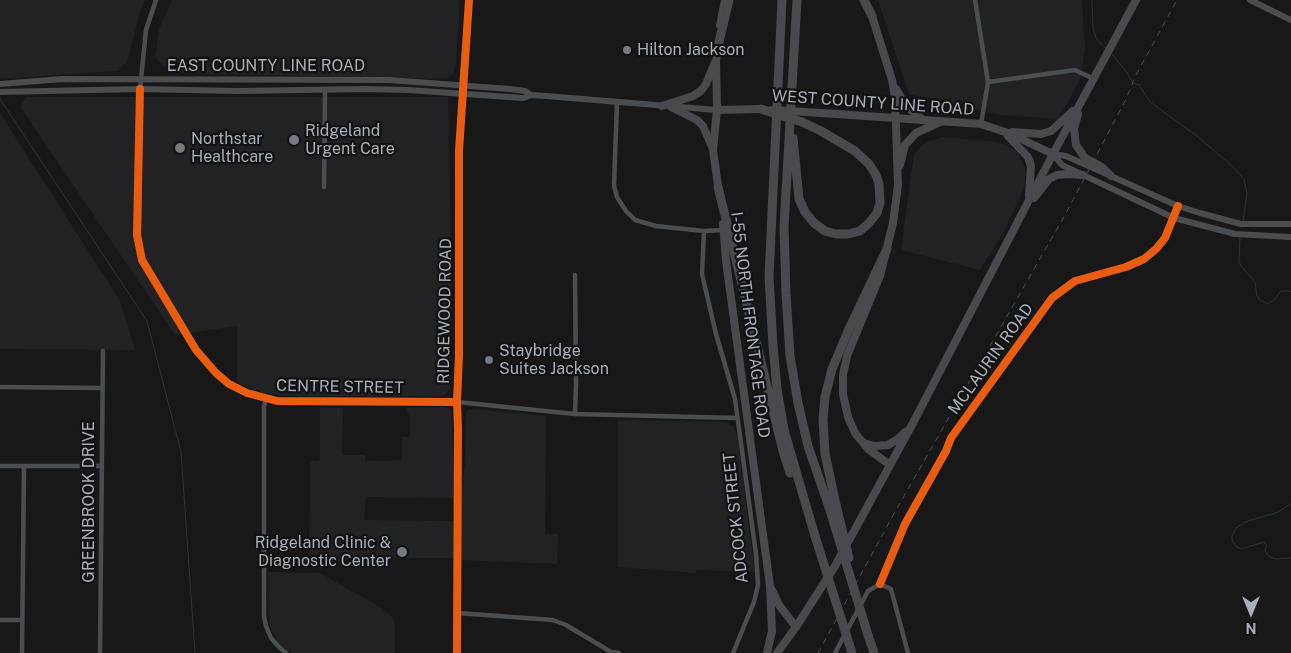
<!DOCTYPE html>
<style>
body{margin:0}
#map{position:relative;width:1291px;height:653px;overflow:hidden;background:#181818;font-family:"Public Sans",sans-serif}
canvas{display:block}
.north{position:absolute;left:1226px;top:588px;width:50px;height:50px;-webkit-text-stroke:4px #121214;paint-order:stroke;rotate:180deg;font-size:14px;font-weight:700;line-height:20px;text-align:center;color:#a8b0ba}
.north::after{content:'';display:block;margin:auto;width:18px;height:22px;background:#a8b0ba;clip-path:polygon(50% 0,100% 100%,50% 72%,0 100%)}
</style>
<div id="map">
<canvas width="1291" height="653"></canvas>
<div class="north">N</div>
</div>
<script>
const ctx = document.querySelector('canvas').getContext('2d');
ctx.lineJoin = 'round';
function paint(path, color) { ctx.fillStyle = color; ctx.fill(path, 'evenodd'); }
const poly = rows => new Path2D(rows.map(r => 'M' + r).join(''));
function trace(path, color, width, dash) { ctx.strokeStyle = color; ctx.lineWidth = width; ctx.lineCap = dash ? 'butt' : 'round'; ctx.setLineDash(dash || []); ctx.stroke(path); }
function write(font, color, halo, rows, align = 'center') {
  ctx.font = font + ' "Public Sans",sans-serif'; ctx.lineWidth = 4.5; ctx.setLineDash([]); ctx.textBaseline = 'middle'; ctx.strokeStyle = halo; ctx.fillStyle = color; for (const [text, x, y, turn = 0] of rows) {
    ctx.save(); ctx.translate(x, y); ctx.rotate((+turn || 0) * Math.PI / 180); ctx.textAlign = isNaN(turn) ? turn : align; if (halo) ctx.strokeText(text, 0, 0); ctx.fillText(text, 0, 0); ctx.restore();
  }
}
paint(poly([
 [0,0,145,0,141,9,127,62,117,71,0,79],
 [172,0,460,0,456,64,453,74,447,79,179,73,165,68,155,57,159,30],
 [878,0,1082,0,1085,48,1080,80,1058,119,1000,115,909,94],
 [27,97,448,97,452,311,450,389,443,396,290,396,264,393,237,382,237,326,175,335,21,108,22,102],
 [0,113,120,301,135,350,0,349],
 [944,137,998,142,1018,152,1025,169,1025,186,1004,232,980,270,901,250,914,154,926,142],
 [444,407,448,408,451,411,456,498,366,497,364,520,456,521,455,558,357,558,333,564,309,565,310,461,319,461,320,457,320,408,343,408,342,455,365,455,365,461,402,460,402,437,410,437,410,417,406,410,407,408],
 [471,409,546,416,545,534,558,534,557,564,460,560,461,494,465,464,466,413,468,410],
 [618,420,726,422,733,426,737,435,755,572,698,570,694,573,618,567],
 [268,572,320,573,382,608,393,618,395,624,395,653,292,653,286,649,280,644,270,627]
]), '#222224');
trace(poly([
 [1092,0,1093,28,1096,38,1106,49],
 [1111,53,1126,71,1133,83,1139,85,1150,102,1197,136,1232,166,1244,179,1247,194,1243,221],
 [0,99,147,321,181,452,195,653],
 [1240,237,1239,261,1241,266,1255,282,1257,296,1260,300,1268,304,1274,300,1281,291,1290,291,1291,292],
 [1291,504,1278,512,1245,522,1236,528,1232,536,1232,541,1237,547,1241,549,1264,542,1267,546,1265,550,1266,553,1270,557,1276,559,1291,558]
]), '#2a363b', 1);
trace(poly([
 [156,0,146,30,140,89,139,247,142,260,149,273,196,350,216,373,229,384,254,396,277,401,457,402,575,414,737,418],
 [975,0,988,82,1075,70,1094,79],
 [617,102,614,186,617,197,626,211,635,220,656,226,704,231,724,230],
 [981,124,988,82],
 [324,187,325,90],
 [704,231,702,274,716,334,735,399,756,554,758,585,754,602,733,653],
 [0,387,102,388],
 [266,399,264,406,264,616,266,626,271,638,278,646,286,653],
 [575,414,576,384,575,275],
 [0,466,101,466],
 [880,584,905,524,946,451,951,438],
 [458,613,553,620,566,625,611,652,619,653],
 [0,620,22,620],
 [22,653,24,466],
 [100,653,103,351],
 [457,653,458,428,457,402,459,355,459,151,462,93],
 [835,653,868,591,880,584,891,589,908,653]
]), '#4b4e51', 4.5);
trace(poly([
 [1250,0,1291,20],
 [719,26,724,0],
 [0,84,62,79,389,80,510,89,525,91,531,95],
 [462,89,469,0],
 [0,92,140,89,237,91,365,89,408,90,523,98,531,95,546,96,717,110],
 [1053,154,1062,165,1174,218,1235,234,1291,237],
 [1053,154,1066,156,1178,206,1200,213,1241,224,1291,224],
 [951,438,1052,298,1075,281,1126,267,1144,259,1156,249,1165,238,1178,206]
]), '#4a4d4f', 6);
trace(poly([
 [872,16,892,80,895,97,898,185,893,223,880,276,847,356,843,375,843,394,848,417,855,433,868,449,890,465],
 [718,46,716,61,717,110,713,150,719,193],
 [896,89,907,107,922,119],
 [662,106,693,96,701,91,706,84,715,62],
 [671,107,697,120,703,126,712,147],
 [717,110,761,109],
 [822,113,981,124,1008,133,1053,154],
 [1078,114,1074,129,1076,145,1085,158,1102,167,1111,176],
 [1012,132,1041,134,1051,131,1073,111],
 [1008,136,1028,157,1031,166,1029,196],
 [900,165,905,145,916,133,940,122],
 [1034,198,1049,179,1057,175,1066,174,1083,175],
 [723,224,726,261,770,586,772,631,767,653],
 [864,443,875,446,888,445,898,439,905,432],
 [772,590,779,605,796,627],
 [777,653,796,627,835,566,913,423,1053,154,1136,0]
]), '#494a4d', 8);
trace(poly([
 [782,0,769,277,773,346,777,389,784,430,815,536],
 [797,0,784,227,786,293,790,356,798,403,808,446,829,507],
 [864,0,872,16],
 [718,46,729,0],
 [793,138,799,199,805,212,814,223,825,231,836,234,848,234,860,231,869,223,877,213,880,203,879,184,876,175,869,164,855,151,821,131],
 [718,187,783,451,790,473],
 [836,505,825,454,823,419,825,397,832,369,849,329,887,249],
 [868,635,874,653]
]), '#494a4d', 9);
trace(poly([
 [818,653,896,510,1065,215,1125,101,1136,75,1177,0]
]), '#4c4e50', 1, [6, 5]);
trace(poly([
 [772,110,822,113]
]), '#494a4d', 8);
trace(poly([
 [761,109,802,122,821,131],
 [836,505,849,558],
 [829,507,868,635],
 [815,536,852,653]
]), '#494a4d', 9);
trace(poly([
 [140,89,137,235,142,260,196,350,216,373,229,384,247,393,277,401,457,402],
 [880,584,905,524,946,451,951,438,1052,298,1075,281,1126,267,1144,259,1156,249,1165,238,1178,206],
 [457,653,458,428,457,402,459,355,459,151,469,0]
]), '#e95d12', 8);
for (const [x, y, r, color] of [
 [627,50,5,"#767b81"],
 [294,140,6,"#767b81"],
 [180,148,6,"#767b81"],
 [489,360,5,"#767b81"],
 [402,552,6,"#767b81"]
]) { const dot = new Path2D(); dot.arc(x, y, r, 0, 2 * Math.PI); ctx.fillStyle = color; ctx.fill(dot); trace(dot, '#121214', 2); }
write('16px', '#a8b0ba', '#121214', [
 ["Hilton Jackson",637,50],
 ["Ridgeland",305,131],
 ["Urgent Care",305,149],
 ["Northstar",191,139],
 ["Healthcare",191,157],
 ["Staybridge",499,351],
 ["Suites Jackson",499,369],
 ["Ridgeland Clinic &",391,543,"right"],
 ["Diagnostic Center",391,561,"right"]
], 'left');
write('16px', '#a8b0ba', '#121214', [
 ["EAST COUNTY LINE ROAD",266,66],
 ["WEST COUNTY LINE ROAD",873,103,4],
 ["RIDGEWOOD ROAD",445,311,-89],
 ["I-55 NORTH FRONTAGE ROAD",750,325,83],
 ["MCLAURIN ROAD",991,359,-54],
 ["CENTRE STREET",340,387,1],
 ["GREENBROOK DRIVE",89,502,-90],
 ["ADCOCK STREET",736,518,-96]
]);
</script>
